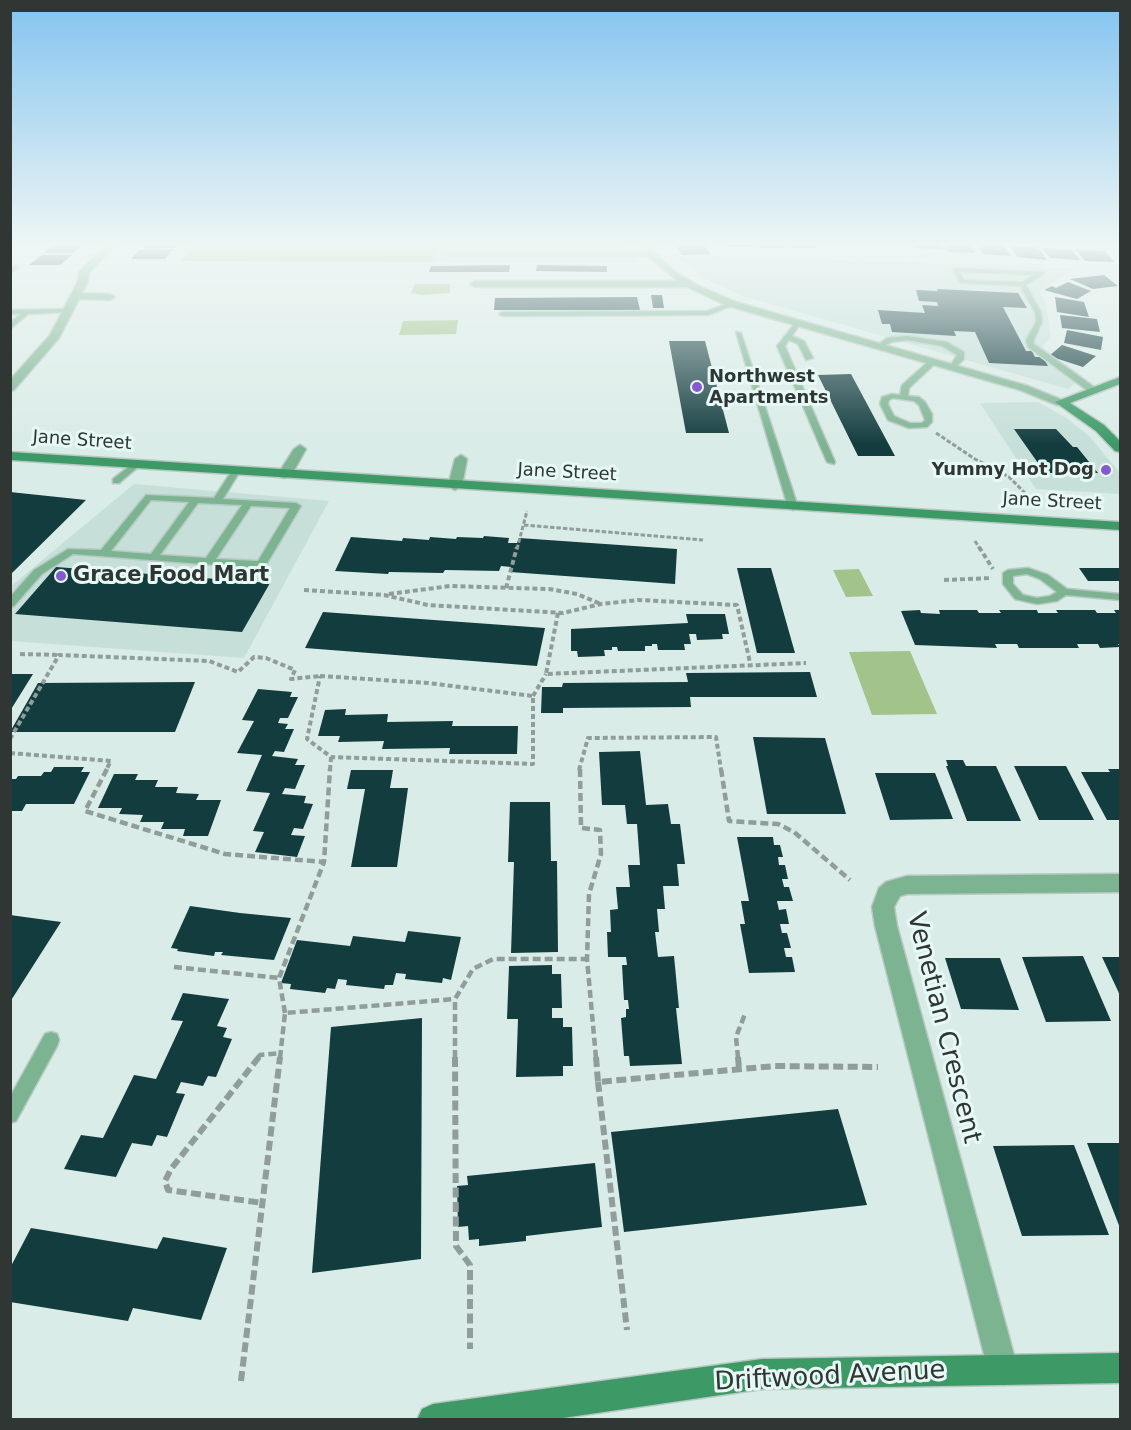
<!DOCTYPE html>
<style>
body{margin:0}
#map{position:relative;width:1131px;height:1430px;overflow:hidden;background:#daece7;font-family:"DejaVu Sans",sans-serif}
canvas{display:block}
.frame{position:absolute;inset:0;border:12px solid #2f3634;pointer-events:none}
</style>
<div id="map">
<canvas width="1131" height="1430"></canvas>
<div class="frame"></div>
</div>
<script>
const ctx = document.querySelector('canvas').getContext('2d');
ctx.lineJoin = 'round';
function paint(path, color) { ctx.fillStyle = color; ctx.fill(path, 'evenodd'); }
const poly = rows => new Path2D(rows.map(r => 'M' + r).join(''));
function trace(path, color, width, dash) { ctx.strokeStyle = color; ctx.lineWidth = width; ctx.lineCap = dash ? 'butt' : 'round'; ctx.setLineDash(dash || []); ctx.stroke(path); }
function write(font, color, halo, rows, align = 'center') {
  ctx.font = font + ' "DejaVu Sans",sans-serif'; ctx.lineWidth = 6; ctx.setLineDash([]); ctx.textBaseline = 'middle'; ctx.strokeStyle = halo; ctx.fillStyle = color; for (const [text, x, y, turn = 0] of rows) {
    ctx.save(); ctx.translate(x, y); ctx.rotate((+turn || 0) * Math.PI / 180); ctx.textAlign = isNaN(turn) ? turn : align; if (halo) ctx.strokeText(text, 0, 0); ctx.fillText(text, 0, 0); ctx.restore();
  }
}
paint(poly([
 [437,245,625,245,637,262,432,262],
 [718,256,1075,268,1040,291,1046,305,1051,337,1042,347,1083,377,1068,389,742,296,704,278,676,257],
 [1038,402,1065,417,1089,436,1120,473,1120,494,1036,489,980,403],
 [134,484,329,501,244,658,11,641,10,587]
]), '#c6dfd9');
paint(poly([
 [195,245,437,245,432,262,181,261],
 [415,284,450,284,450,293,422,295,411,293],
 [458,320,456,334,399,335,403,321],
 [859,569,873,596,846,597,833,570],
 [910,651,937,714,872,715,849,652]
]), '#a2c38a');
paint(poly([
 [53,245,83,245,73,253,43,253],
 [147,245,179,245,176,248,144,248],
 [676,245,705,245,710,254,682,255],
 [725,245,752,245,754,247,726,247],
 [757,245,783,245,785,248,758,248],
 [789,245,815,245,817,248,791,248],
 [913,245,941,245,943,249,915,248],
 [945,245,971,245,975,253,949,252],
 [978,245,1003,245,1011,256,983,254],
 [1010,246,1037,247,1047,260,1017,257],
 [1042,248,1071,249,1080,260,1050,258],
 [173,249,165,259,131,259,139,250],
 [1076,250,1105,251,1114,262,1085,261],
 [42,255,72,255,60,265,29,265],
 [510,265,509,272,429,272,431,266],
 [537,265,607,266,607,272,536,271],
 [1104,275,1118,286,1093,289,1070,279],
 [1068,282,1091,291,1077,299,1044,290,1052,286,1056,288],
 [937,289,1018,293,1027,308,1003,307,1026,351,1032,351,1035,357,1043,357,1048,366,989,363,975,332,954,331,956,336,892,332,890,324,882,324,878,310,925,313,922,305,938,306,937,302,919,301,916,290,938,291],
 [651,295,662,295,664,308,653,308],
 [637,297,640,310,494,310,495,298],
 [1055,297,1084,302,1089,317,1057,312],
 [1060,315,1097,319,1100,332,1062,328],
 [1067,330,1103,337,1101,350,1064,343],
 [669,341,705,341,729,433,686,433],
 [1062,345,1096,356,1083,367,1049,356],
 [851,374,895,456,858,456,818,375],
 [1014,429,1056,429,1073,447,1077,447,1098,473,1045,473],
 [10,492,86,500,10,575],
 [484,536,509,538,508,543,517,543,519,538,677,549,675,584,510,572,511,567,501,566,499,571,445,570,443,573,389,572,388,574,335,571,351,537,402,541,403,538,429,540,430,537,456,539,457,537,483,538],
 [56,567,270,583,242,632,15,614],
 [737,568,771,568,795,653,757,653],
 [1079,568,1120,568,1120,581,1088,581],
 [920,610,921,613,940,614,939,610,977,610,979,613,1001,613,999,610,1037,610,1038,613,1058,613,1056,610,1095,610,1097,613,1116,613,1114,610,1120,610,1120,644,1118,644,1120,647,1100,648,1098,644,1077,644,1079,648,1019,648,1017,644,995,644,997,648,915,645,901,611],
 [323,612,545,628,537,666,305,648],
 [686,614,725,614,729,634,722,634,723,639,697,640,696,634,689,634,691,644,684,644,685,650,658,650,657,644,652,644,652,646,645,646,645,651,618,651,617,647,612,647,612,650,604,650,605,656,578,657,577,651,571,651,571,629,688,623],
 [810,672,817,697,690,697,691,707,563,708,563,713,541,713,542,687,562,687,563,683,688,682,686,673],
 [10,674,33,674,10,711],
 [195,682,175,732,10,732,38,683],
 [258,689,292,692,290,697,298,697,288,718,280,718,278,723,288,724,285,729,294,729,284,752,275,751,272,756,298,759,295,765,305,765,295,789,285,788,282,794,306,796,304,803,313,804,303,829,294,828,291,835,305,836,297,857,255,852,264,832,253,831,270,793,246,791,262,755,237,753,254,721,242,720],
 [346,709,345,715,388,714,387,722,453,721,452,726,518,726,517,754,449,754,450,748,382,749,384,741,338,742,340,736,318,736,325,710],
 [753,737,825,738,846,814,767,814],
 [640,751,646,805,668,804,671,824,680,824,685,864,677,864,679,886,663,886,665,909,657,909,659,932,655,932,658,957,674,956,679,1008,676,1008,682,1064,630,1066,629,1056,624,1056,621,1018,626,1017,626,1009,629,1009,628,1000,624,1000,622,965,627,965,626,957,608,957,607,932,611,932,610,910,618,909,616,887,630,887,628,865,640,865,637,824,627,824,625,805,602,805,599,752],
 [946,760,963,760,966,766,996,766,1021,821,967,821,946,766,948,766],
 [1014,766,1066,766,1094,820,1039,820],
 [54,767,84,767,81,772,90,772,74,804,26,804,22,811,10,811,10,779,16,779,18,776,41,776,44,772,51,772],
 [1108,769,1120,769,1120,820,1107,820,1081,772,1110,772],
 [351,770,393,770,390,788,408,788,397,867,351,867,365,789,347,789],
 [875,773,935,773,953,819,890,820],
 [114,774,138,774,135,780,158,780,155,787,178,787,176,793,199,794,196,800,221,800,208,836,183,836,185,829,161,829,164,822,140,822,143,815,119,814,122,808,98,808],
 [510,802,550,802,551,861,557,861,558,952,511,953,514,862,508,862],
 [737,837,773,837,774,845,780,845,783,857,778,857,779,865,785,865,788,879,782,879,784,887,789,887,793,901,777,901,779,910,786,909,789,924,780,924,782,933,787,933,791,948,784,948,786,957,792,957,795,972,749,973,740,924,745,924,741,901,749,901],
 [190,906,240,913,291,918,274,960,221,955,223,952,215,952,214,956,177,951,178,949,171,948],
 [10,915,61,922,10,1002],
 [408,931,461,937,451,980,443,978,442,983,405,979,406,974,396,973,393,985,385,985,384,989,346,985,347,980,338,979,335,989,327,988,325,993,290,989,291,984,281,983,297,940,350,946,353,936,405,942],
 [1083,956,1111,1021,1046,1022,1022,957],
 [1102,957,1120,957,1120,996,1118,991],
 [945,958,1000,958,1019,1010,961,1009],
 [552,965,552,974,561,974,562,1008,552,1008,552,1018,563,1018,563,1027,572,1027,573,1066,563,1066,563,1076,516,1077,518,1019,507,1019,509,966],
 [183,993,229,999,217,1026,227,1028,223,1037,232,1039,216,1077,208,1076,203,1086,181,1082,176,1093,185,1094,167,1137,157,1135,152,1146,132,1143,116,1177,64,1169,81,1135,103,1138,134,1075,156,1079,183,1021,171,1020],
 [422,1018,421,1259,312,1273,331,1027],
 [838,1109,867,1205,624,1232,611,1132],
 [1087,1143,1120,1143,1120,1228],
 [1074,1145,1109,1235,1022,1236,993,1146],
 [595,1163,602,1227,526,1236,526,1241,479,1246,479,1239,469,1240,468,1226,458,1227,457,1186,468,1185,467,1176],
 [31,1228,157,1249,163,1237,227,1248,201,1320,133,1308,128,1321,10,1302,10,1268]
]), '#133c3f');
const lane = poly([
 [444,252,652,252,655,254,652,256,442,255,444,252],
 [14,266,19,267,10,274,10,268,14,266],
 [956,268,1044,272,1044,274,1026,285,1041,312,1042,322,1034,340,1034,344,1097,389,1097,393,1091,393,1028,347,1026,340,1036,322,1035,312,1020,286,960,283,953,270,956,268],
 [960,272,1034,275,1021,282,964,280,960,272],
 [732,302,735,304,734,305,708,315,502,316,499,314,502,312,707,311,732,302],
 [67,309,70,311,69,312,28,314,10,329,10,323,20,314,10,314,10,310,67,309],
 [795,323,800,324,792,336,804,341,813,358,806,360,798,344,789,340,785,346,835,462,834,464,827,462,777,346,795,323],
 [736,332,741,333,798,507,796,509,793,510,788,507,736,332],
 [907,336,947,342,964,352,964,359,953,370,949,368,957,355,942,346,907,340,892,342,879,349,875,347,887,338,907,336],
 [930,360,937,362,909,388,908,396,919,397,925,402,932,414,932,422,927,427,909,428,888,420,880,404,882,397,892,394,900,395,902,385,930,360],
 [893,398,914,401,919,405,925,420,922,423,910,423,894,416,888,404,889,400,893,398],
 [136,461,139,462,139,466,119,483,113,483,113,479,136,461],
 [236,468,240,471,223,499,296,503,301,506,266,565,255,568,73,554,42,574,14,606,10,607,10,597,34,570,68,549,101,550,146,495,214,498,233,469,236,468],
 [151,500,189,502,151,554,111,551,151,500],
 [198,503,242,505,206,558,160,555,198,503],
 [251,506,290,508,258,561,216,559,251,506],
 [1028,568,1048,575,1067,589,1120,594,1120,600,1066,595,1057,601,1037,604,1015,599,1003,584,1003,573,1008,570,1028,568],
 [1027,574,1040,579,1057,592,1050,596,1037,598,1023,595,1013,584,1013,576,1027,574],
 [51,1032,57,1034,59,1040,57,1046,16,1121,10,1123,10,1097,45,1034,51,1032]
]);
const street = poly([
 [106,245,115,245,89,273,88,281,82,293,110,294,115,297,110,300,79,299,59,338,14,390,10,391,10,380,50,335,78,281,79,272,106,245],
 [642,245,650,245,657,255,674,271,697,285,736,302,1028,386,1067,402,1065,405,1057,405,1020,390,728,306,687,287,475,287,470,284,475,281,678,281,651,259,642,245],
 [300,445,306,449,292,474,285,478,280,477,278,474,294,449,300,445],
 [461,455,467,459,462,486,455,490,448,486,455,459,461,455],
 [1120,874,1120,892,907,894,900,896,894,907,897,926,1018,1370,1014,1381,1003,1385,992,1381,988,1370,875,926,872,907,879,888,886,882,907,876,1120,874]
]);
const secondary = poly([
 [1120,377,1120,384,1070,403,1104,425,1120,441,1120,452,1115,451,1096,431,1055,402,1120,377],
 [10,452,1120,522,1120,530,10,460,10,452],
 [1120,1353,1120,1383,762,1389,549,1420,417,1420,422,1409,433,1404,762,1359,1120,1353]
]);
trace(lane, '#b8c8c3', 3);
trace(street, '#b8c8c3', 3);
trace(secondary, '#b8c8c3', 3);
trace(poly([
 [936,433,975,459,1009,477,1025,493],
 [524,525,703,540],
 [975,541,980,549],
 [517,549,527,511]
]), '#909d9a', 3, [4.5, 2]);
trace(poly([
 [979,547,993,569],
 [944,580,992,578],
 [506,588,517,547],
 [304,590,384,595,428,605,563,613,601,604,638,600,737,605,751,667],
 [389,594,450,586,549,589,577,594,601,604],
 [558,613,546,674,806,663],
 [20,654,59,655],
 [320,676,428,683,533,696,533,764,331,757,307,739,320,676],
 [533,696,546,674],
 [10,739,59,655,209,661,238,672,254,657,266,658,295,670,291,679,320,676],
 [10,753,111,761,106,770],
 [330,770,331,757],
 [579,770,588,738,716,737,721,770]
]), '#909d9a', 4, [5, 3]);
trace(poly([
 [107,769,85,811,225,854,324,862,330,769],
 [580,769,581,828,600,830,601,854,589,894,587,959,596,1058],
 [721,769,729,821,778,824,794,832,850,880],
 [174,967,279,978],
 [285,1013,279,978,324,862],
 [258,1058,260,1055,281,1053],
 [280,1058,285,1013,455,999],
 [455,1058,455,999,473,969,493,959,587,959],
 [738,1058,736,1037,745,1014]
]), '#909d9a', 4.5, [8, 4]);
trace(poly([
 [259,1057,171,1169,165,1181,168,1190,263,1203],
 [455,1057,456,1246,470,1265,470,1349],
 [596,1057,598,1082,775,1066,878,1067],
 [738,1057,739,1069],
 [598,1082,627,1330],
 [241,1381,280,1057]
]), '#909d9a', 6, [10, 4.5]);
paint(lane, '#7cb491');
paint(street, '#7cb491');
paint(secondary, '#3d9a67');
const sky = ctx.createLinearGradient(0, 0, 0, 445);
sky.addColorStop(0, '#83c4f0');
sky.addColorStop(0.55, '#eef6f4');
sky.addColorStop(1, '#eef6f400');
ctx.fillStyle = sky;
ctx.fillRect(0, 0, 1131, 445);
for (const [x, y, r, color] of [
 [697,387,6,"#8659d3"],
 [1106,470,6,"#8659d3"],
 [61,576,6,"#8659d3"]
]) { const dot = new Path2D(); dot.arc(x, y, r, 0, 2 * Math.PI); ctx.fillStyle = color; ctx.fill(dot); trace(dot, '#e7f9f5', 2); }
write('bold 18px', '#2f3634', '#e7f9f5', [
 ["Northwest",709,377],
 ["Apartments",709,398],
 ["Yummy Hot Dog",1094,470,"right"]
], 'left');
write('18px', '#2f3634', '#e7f9f5', [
 ["Jane Street",82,441,4],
 ["Jane Street",567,473,3],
 ["Jane Street",1052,502,3]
]);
write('bold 21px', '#2f3634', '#e7f9f5', [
 ["Grace Food Mart",73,576]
], 'left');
write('26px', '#2f3634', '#e7f9f5', [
 ["Venetian Crescent",943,1028,76],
 ["Driftwood Avenue",830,1377,-3]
]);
</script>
